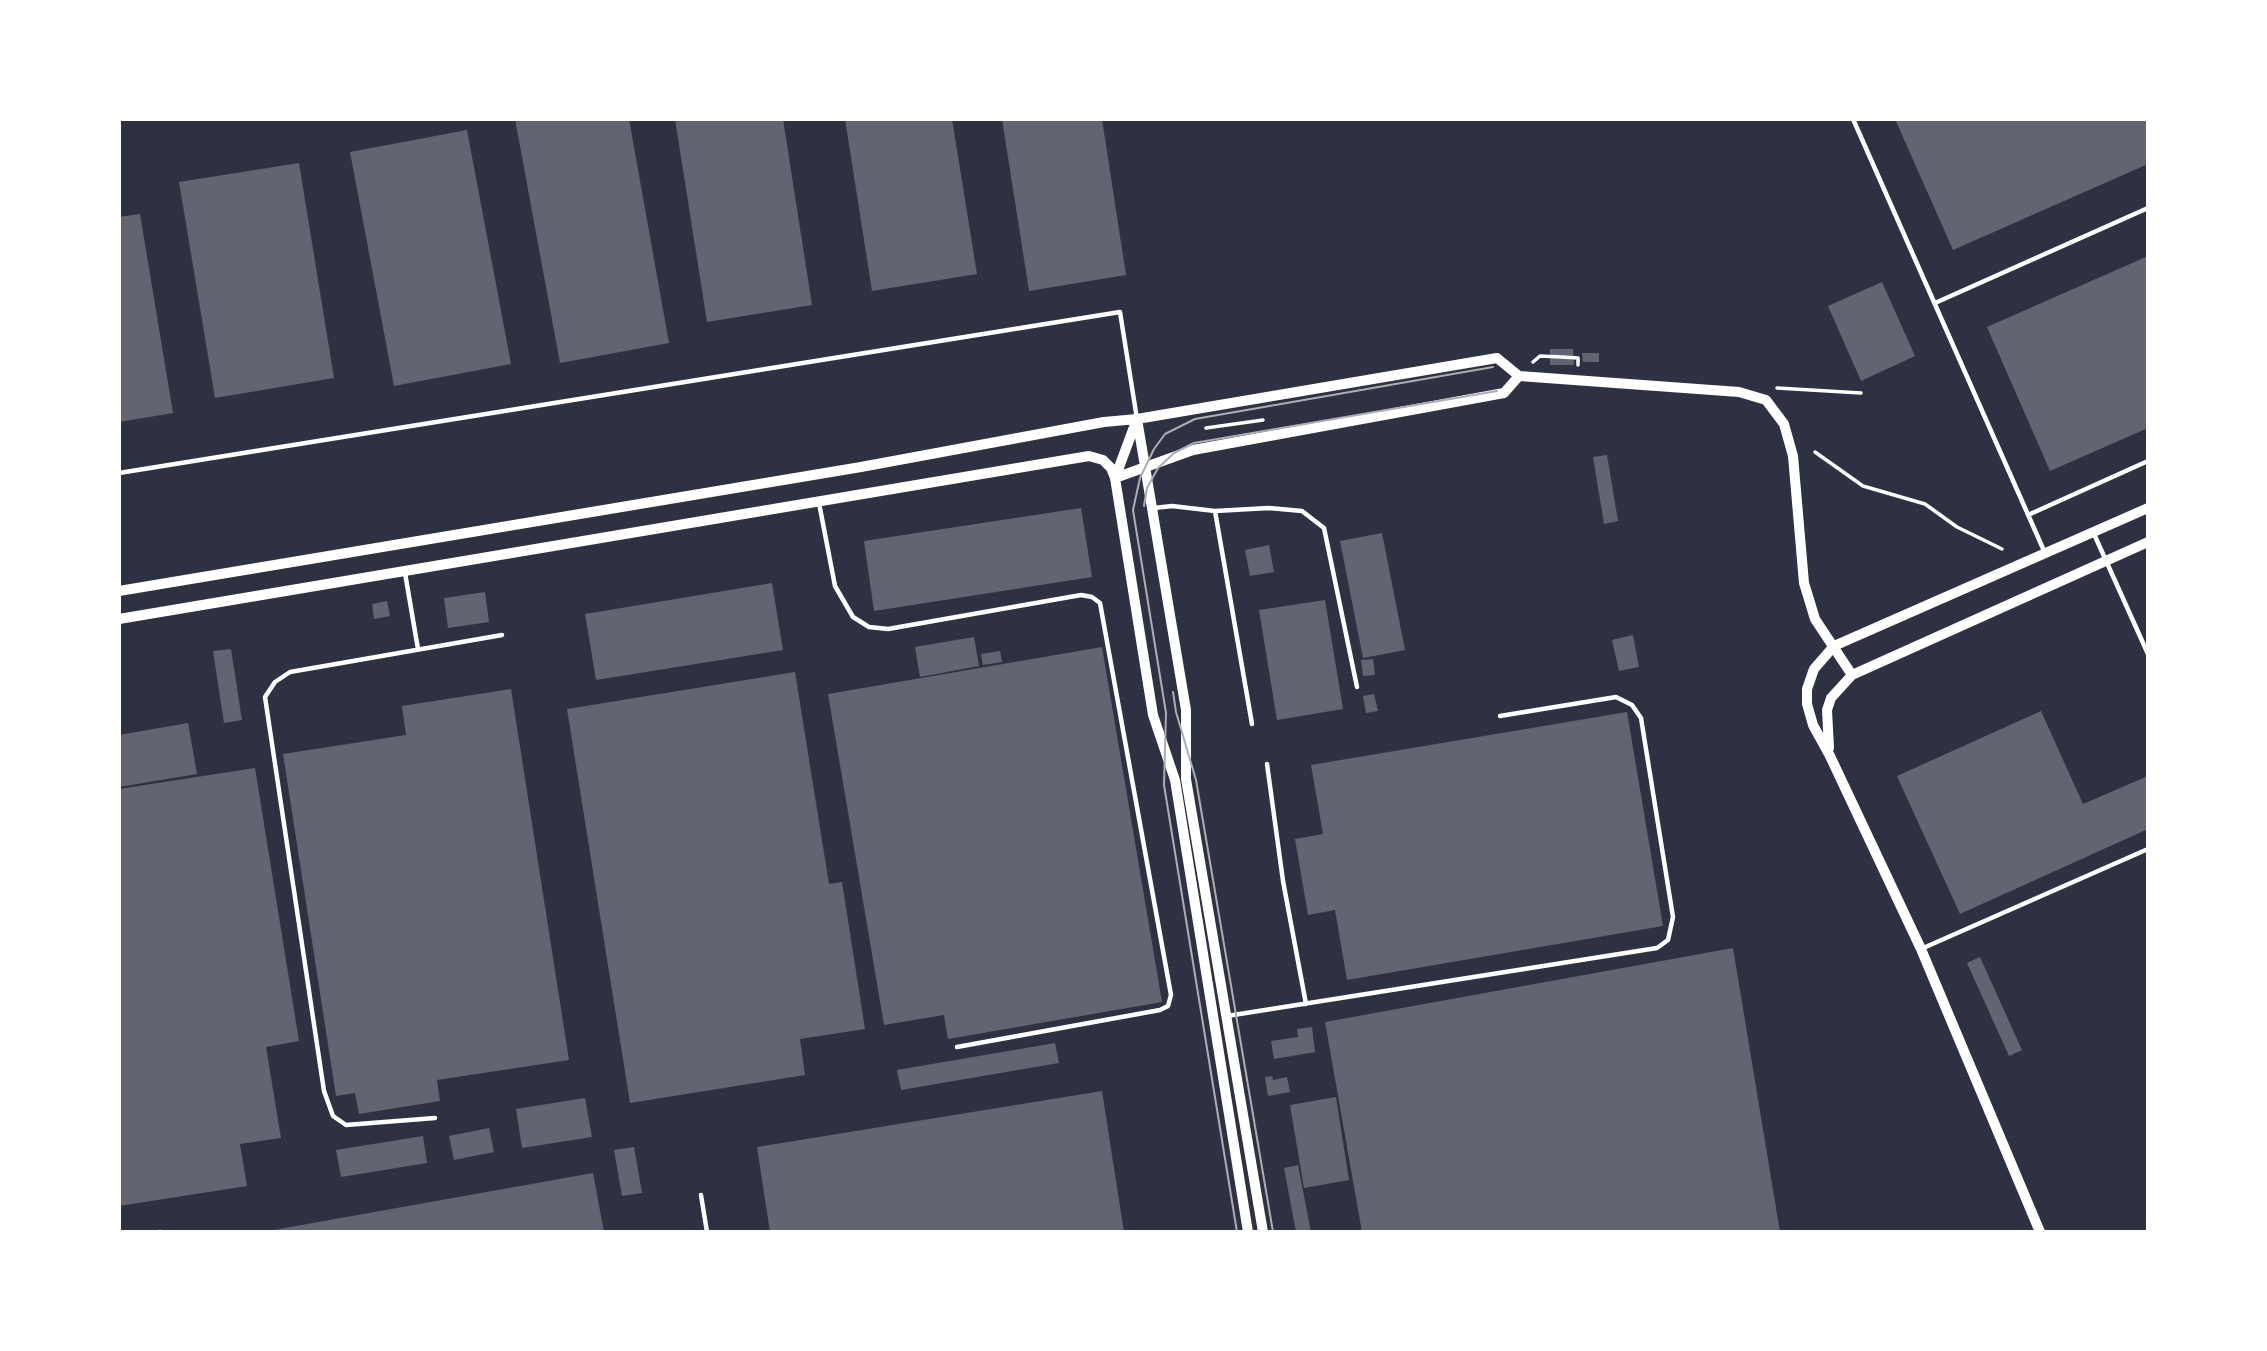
<!DOCTYPE html>
<style>
body{margin:0}
#map{position:relative;width:2267px;height:1351px;overflow:hidden;background:#2d3142;font-family:"PT Sans",sans-serif}
canvas{display:block}
.frame{position:absolute;inset:0;border:121px solid #fff;pointer-events:none}
</style>
<div id="map">
<canvas width="2267" height="1351"></canvas>
<div class="frame"></div>
</div>
<script>
const ctx = document.querySelector('canvas').getContext('2d');
ctx.lineJoin = 'round';
function paint(path, color) { ctx.fillStyle = color; ctx.fill(path, 'evenodd'); }
const poly = rows => new Path2D(rows.map(r => 'M' + r).join(''));
function trace(path, color, width, dash) { ctx.strokeStyle = color; ctx.lineWidth = width; ctx.lineCap = dash ? 'butt' : 'round'; ctx.setLineDash(dash || []); ctx.stroke(path); }
paint(poly([
 [515,119,629,119,669,343,560,363],
 [675,119,783,119,812,305,707,322],
 [845,119,952,119,977,274,872,291],
 [1002,119,1102,119,1126,275,1029,291],
 [1895,119,2148,119,2148,164,1953,250],
 [467,130,511,364,394,386,350,152],
 [299,163,334,378,215,398,179,182],
 [140,214,173,413,119,422,119,217],
 [2148,256,2148,428,2050,471,1987,327],
 [1882,282,1915,356,1861,381,1828,306],
 [1550,349,1573,349,1574,365,1550,365],
 [1582,353,1599,353,1599,362,1583,362],
 [1607,455,1618,521,1604,524,1593,457],
 [1081,508,1092,577,874,611,864,541],
 [1382,533,1405,650,1363,658,1340,541],
 [1269,545,1274,572,1250,576,1245,550],
 [772,583,783,650,596,680,585,614],
 [485,592,489,622,448,628,444,598],
 [1325,600,1343,709,1277,720,1259,610],
 [387,601,390,616,374,619,372,604],
 [1633,635,1639,667,1619,671,1612,640],
 [974,637,979,666,920,677,915,647],
 [1102,647,1162,1002,948,1039,944,1015,884,1025,828,694],
 [231,649,242,720,224,723,213,651],
 [1000,651,1002,662,983,665,981,654],
 [1373,659,1375,675,1363,676,1361,660],
 [795,672,829,884,842,882,865,1029,800,1039,805,1075,630,1103,567,709],
 [511,689,569,1060,437,1080,440,1101,359,1114,355,1093,336,1096,283,754,406,735,402,706],
 [1374,694,1378,711,1366,713,1363,696],
 [2041,711,2083,804,2148,776,2148,829,1960,914,1897,776],
 [1627,712,1663,926,1347,980,1335,910,1308,915,1295,839,1323,834,1311,765],
 [188,723,197,774,119,787,119,735],
 [255,768,299,1041,266,1047,281,1138,240,1144,247,1186,119,1206,119,789],
 [1733,948,1780,1232,1362,1232,1325,1022],
 [1980,957,2022,1050,2009,1056,1967,963],
 [1312,1027,1315,1052,1274,1059,1271,1041,1298,1037,1297,1029],
 [1055,1043,1059,1063,901,1090,897,1070],
 [1272,1076,1273,1080,1287,1077,1290,1092,1268,1096,1265,1077],
 [1102,1091,1124,1232,770,1232,757,1147],
 [1336,1097,1349,1180,1304,1188,1290,1105],
 [585,1098,592,1137,522,1148,516,1109],
 [489,1128,494,1152,454,1160,449,1136],
 [423,1136,427,1163,341,1177,336,1150],
 [634,1147,642,1193,622,1196,614,1150],
 [1298,1165,1311,1232,1296,1232,1284,1168],
 [593,1173,604,1232,268,1232,268,1231]
]), '#626471');
trace(poly([
 [1533,362,1540,356,1562,357,1578,358,1578,365],
 [1777,388,1861,393],
 [1206,428,1263,420],
 [1815,452,1863,486,1925,504,1957,527,2002,549]
]), '#fff', 3.5);
trace(poly([
 [1853,119,2045,553],
 [1935,303,2148,208],
 [119,473,1120,312,1137,419],
 [819,503,835,586,853,617,869,627,888,629,1081,595,1092,597,1100,603,1171,995,1168,1006,1160,1010,957,1047],
 [1154,508,1172,506,1215,511,1269,508,1302,511,1324,528,1357,687],
 [1215,511,1252,724],
 [2028,515,2148,461],
 [2094,534,2148,654],
 [405,573,418,649],
 [1267,764,1283,881,1306,1004],
 [1921,949,2148,849],
 [1227,1016,1657,948,1668,940,1673,917,1641,718,1632,705,1616,697,1500,716],
 [435,1118,346,1125,333,1116,324,1091,265,697,275,682,290,672,502,635],
 [701,1195,707,1232],
 [159,1232,161,1232]
]), '#fff', 4.5);
trace(poly([
 [1115,478,1137,419,1497,358,1519,376,1739,392,1766,400,1784,424,1793,456,1804,583,1815,619,1852,675],
 [1115,478,1193,450,1504,393,1519,376],
 [119,591,861,467,1104,422,1137,419,1186,710,1186,779,1263,1232],
 [119,619,1089,456,1103,460,1111,468,1115,478,1153,715,1175,780,1248,1232],
 [1829,748,1827,710,1831,698,1852,675,2148,542],
 [2040,1232,1921,949,1830,756,1813,725,1807,704,1807,689,1814,669,1834,646,2148,508]
]), '#fff', 10);
trace(poly([
 [1144,506,1147,488,1158,468,1174,453,1194,443,1497,391],
 [1173,692,1176,712,1196,780,1273,1232],
 [1237,1232,1164,785,1166,713,1133,510,1140,478,1154,449,1165,434,1195,419,1493,367]
]), '#abadb3', 2);
</script>
